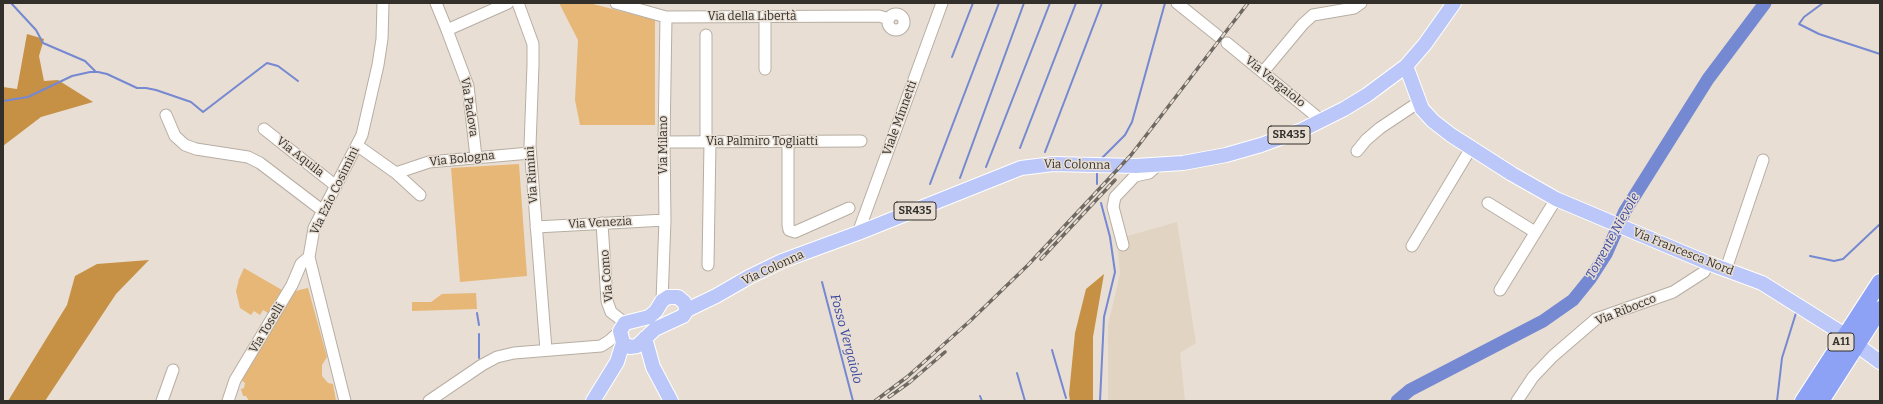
<!DOCTYPE html>
<meta charset="utf-8">
<style>
body{margin:0}
#map{position:relative;width:1883px;height:404px;overflow:hidden;background:#e8ded3;font-family:Bitter,serif}
canvas{display:block}
.frame{position:absolute;inset:0;border:4px solid #33302c;pointer-events:none}
</style>
<div id="map">
<canvas width="1883" height="404"></canvas>
<div class="frame"></div>
</div>
<script>
const ctx = document.querySelector('canvas').getContext('2d');
ctx.lineJoin = 'round';
function paint(path, color) { ctx.fillStyle = color; ctx.fill(path, 'evenodd'); }
const poly = rows => new Path2D(rows.map(r => 'M' + r).join(''));
function trace(path, color, width, dash) { ctx.strokeStyle = color; ctx.lineWidth = width; ctx.lineCap = dash ? 'butt' : 'round'; ctx.setLineDash(dash || []); ctx.stroke(path); }
function write(font, color, halo, rows, align = 'center') {
  ctx.font = font + ' Bitter,serif'; ctx.lineWidth = 3; ctx.setLineDash([]); ctx.textBaseline = 'middle'; ctx.strokeStyle = halo; ctx.fillStyle = color; for (const [text, x, y, turn = 0] of rows) {
    ctx.save(); ctx.translate(x, y); ctx.rotate((+turn || 0) * Math.PI / 180); ctx.textAlign = isNaN(turn) ? turn : align; if (halo) ctx.strokeText(text, 0, 0); ctx.fillText(text, 0, 0); ctx.restore();
  }
}
paint(poly([
 [1177,222,1196,343,1180,353,1185,401,1108,401,1108,325,1120,274,1117,239]
]), '#e2d4c2');
paint(poly([
 [559,3,589,3,655,20,655,125,580,125,575,100,578,40],
 [519,164,527,276,460,282,451,168],
 [244,268,282,290,268,313,263,310,260,315,254,311,251,315,240,308,236,291,239,279],
 [308,288,327,357,322,365,322,376,328,383,333,384,336,401,249,401,246,396,243,396,241,389,244,388,245,383,240,379,291,292],
 [476,293,477,309,412,311,412,302,431,302,442,294]
]), '#e7b777');
paint(poly([
 [27,34,44,39,39,56,44,81,58,80,93,102,41,117,3,146,3,87,17,89],
 [149,260,116,294,45,401,8,401,67,305,75,276,97,264],
 [1104,274,1093,337,1093,401,1070,401,1069,394,1075,333,1086,289]
]), '#c69144');
trace(poly([
 [11,3,36,30,43,43,85,61,96,72],
 [1823,3,1804,17,1799,24,1819,34,1880,54],
 [952,57,973,3],
 [3,101,28,97,72,76,90,72,98,72,107,74,137,88,146,88,156,90,191,102,203,112,267,63,278,66,298,81],
 [1020,148,1076,3],
 [1045,152,1102,3],
 [1101,159,1125,135,1132,122,1165,3],
 [986,167,1050,3],
 [960,178,1024,3],
 [930,184,999,3],
 [1097,184,1097,170],
 [1810,256,1834,261,1843,259,1880,224],
 [822,282,853,401],
 [477,313,479,325],
 [1052,350,1066,398],
 [479,358,479,334],
 [1017,373,1025,401],
 [980,396,982,401],
 [1100,401,1104,317,1115,272,1110,237,1101,203],
 [1777,401,1782,358,1796,313]
]), '#7588d2', 2);
trace(poly([
 [1397,401,1410,390,1543,321,1573,300,1590,279,1606,254,1625,211,1708,79,1765,3]
]), '#7588d2', 13);
const minor = poly([
 [436,3,447,30],
 [518,3,533,44,533,65,530,146,546,350],
 [616,3,666,17,879,16,889,19],
 [1177,3,1218,36],
 '888 22a8 8 0 1 1 16 0a8 8 0 1 1-16 0Z',
 [706,35,706,142],
 [1227,43,1322,121],
 [765,69,765,17],
 [1263,72,1303,24,1313,15,1354,8,1361,3],
 [166,115,175,136,185,145,196,149,248,157,260,163,323,211],
 [264,129,336,186],
 [788,141,788,225,789,230,795,232,849,208],
 [664,142,861,141],
 [358,146,396,173,420,195],
 [1357,151,1366,140,1380,128,1419,102],
 [476,157,468,86,447,30,508,3],
 [396,173,429,162,530,153],
 [1488,203,1535,232],
 [602,223,607,301,611,312,625,323],
 [536,227,665,220],
 [858,233,942,3],
 [1123,245,1113,207,1115,197,1135,176,1149,173,1158,165],
 [1412,246,1471,148],
 [708,265,710,142],
 [1726,269,1763,160],
 [1500,290,1556,199],
 [662,301,665,220,664,142,666,17],
 [162,401,173,370],
 [228,401,235,380,292,285,301,264,309,257],
 [345,401,309,257,314,228,362,135,378,65,382,39,383,3],
 [429,401,482,365,497,357,514,353,601,346,609,341,620,331],
 [1517,401,1533,377,1553,356,1596,319,1673,292,1704,272,1708,263]
]);
const major = poly([
 [1406,66,1422,109,1433,121,1451,135,1512,174,1556,199,1708,263,1762,283,1840,332],
 [668,297,678,297,684,302,687,310,683,316,655,329,637,346,630,347,623,343,620,331,625,323,649,317,656,311,662,301,668,297],
 [687,310,716,296,749,277,782,261,858,233,1021,168,1053,164,1136,166,1183,163,1226,155,1261,145,1302,130,1344,109,1367,95,1406,66,1425,44,1454,3],
 [645,338,653,367,671,401],
 [1861,348,1880,362],
 [593,401,617,362,623,343]
]);
const highway = poly([
 [1803,401,1880,282],
 [1821,401,1880,309]
]);
trace(minor, '#b7aea3', 13);
trace(major, '#fff', 16);
trace(highway, '#fff', 18);
trace(minor, '#fff', 11);
trace(major, '#bbc7f9', 14);
trace(highway, '#8da2f5', 16);
const rail = poly([
 [1041,259,1115,180],
 [889,397,910,382,945,352],
 [875,401,907,377,970,321,1028,265,1131,155,1248,3]
]);
trace(rail, '#6e6962', 3.5);
trace(rail, '#e8ded3', 2, [6]);
for (const [x, y, w] of [
 [1289,135,42],
 [915,211,42],
 [1841,342,26]
]) { const box = new Path2D(); box.roundRect(x - w / 2, y - 9, w, 18, 3); ctx.fillStyle = '#e8ded3'; ctx.fill(box); trace(box, '#33302c', 1); }
write('bold 11px', '#33302c', null, [
 ["SR435",1289,135],
 ["SR435",915,211],
 ["A11",1841,342]
]);
write('12px', '#33302c', '#e8ded3', [
 ["Via della Libertà",752,17],
 ["Via Vergaiolo",1275,82,39],
 ["Via Padova",469,107,81],
 ["Viale Minnetti",900,118,-70],
 ["Via Palmiro Togliatti",762,142],
 ["Via Milano",664,145,-90],
 ["Via Aquila",300,157,38],
 ["Via Bologna",462,159,-6],
 ["Via Colonna",1077,165,1],
 ["Via Rimini",532,175,-94],
 ["Via Ezio Cosimini",335,191,-64],
 ["Via Venezia",600,223,-3],
 ["Via Francesca Nord",1683,252,22],
 ["Via Colonna",773,268,-25],
 ["Via Como",607,276,-95],
 ["Via Ribocco",1626,310,-22],
 ["Via Toselli",267,328,-59]
]);
write('italic 13px', '#3948a0', '#e8ded3', [
 ["Torrente Nievole",1613,236,-61],
 ["Fosso Vergaiolo",846,339,75]
]);
</script>
